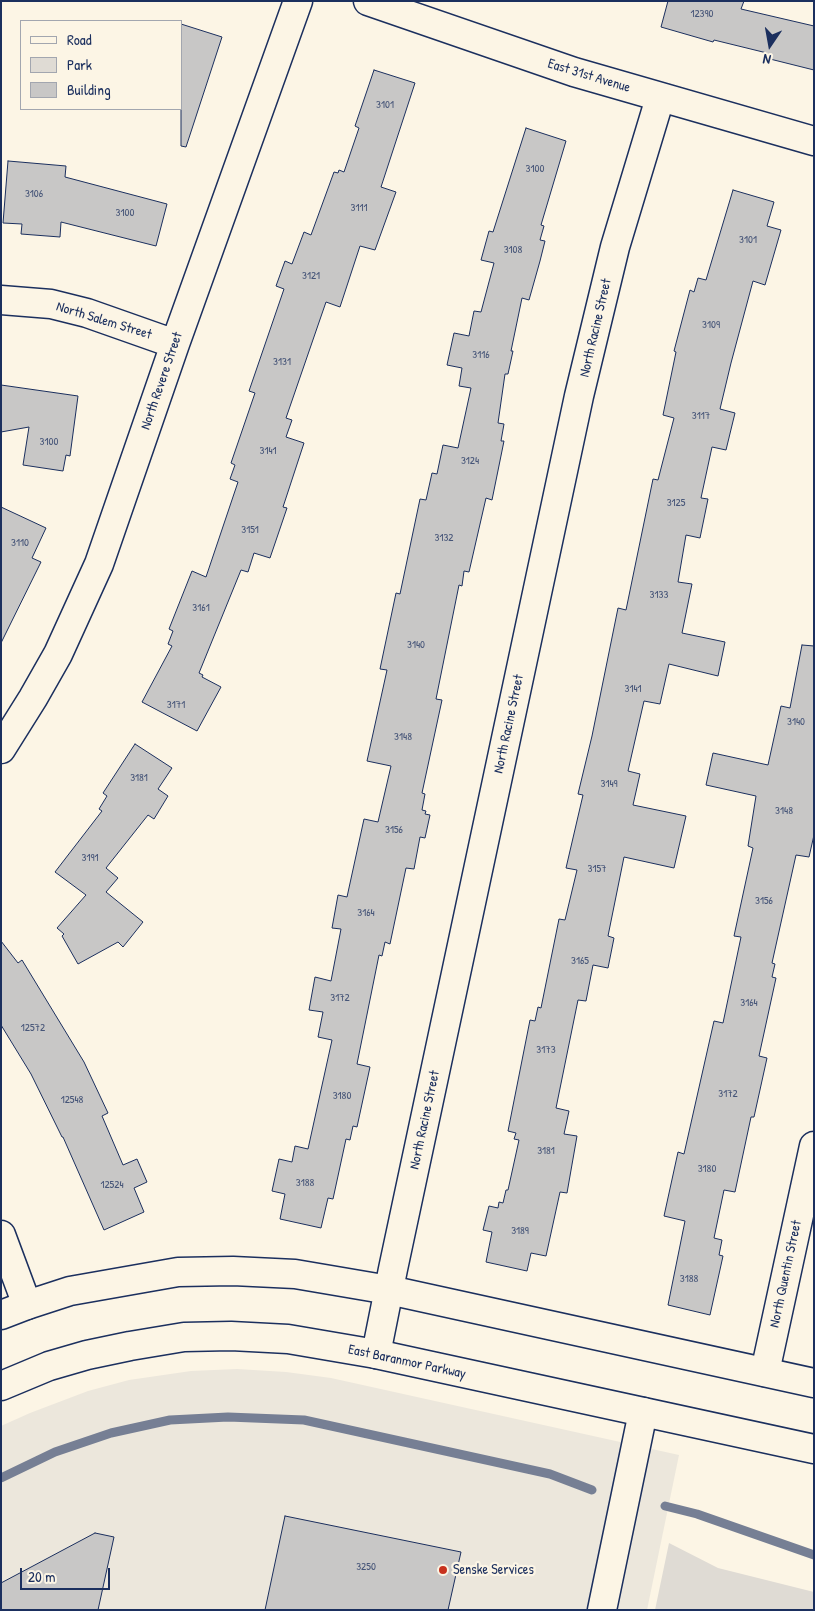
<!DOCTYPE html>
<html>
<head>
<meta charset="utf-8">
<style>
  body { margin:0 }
  #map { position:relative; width:815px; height:1611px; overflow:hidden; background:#fcf5e5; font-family:"Patrick Hand",sans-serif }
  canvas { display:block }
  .frame { position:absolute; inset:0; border:2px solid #1b2f5e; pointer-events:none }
  .legend { position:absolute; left:20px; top:20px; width:162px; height:90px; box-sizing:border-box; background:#fcf5e5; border:1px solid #a2a6af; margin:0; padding:6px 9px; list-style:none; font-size:15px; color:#1b2f5e }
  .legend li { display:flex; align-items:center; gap:10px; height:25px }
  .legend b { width:25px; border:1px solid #a2a6af }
  .north { position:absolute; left:745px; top:20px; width:50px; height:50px; -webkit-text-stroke:4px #fcf5e5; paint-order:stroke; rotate:192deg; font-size:14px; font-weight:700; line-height:20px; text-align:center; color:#1b2f5e }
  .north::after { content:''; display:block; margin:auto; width:18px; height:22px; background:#1b2f5e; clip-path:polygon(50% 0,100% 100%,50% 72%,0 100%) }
  .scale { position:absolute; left:20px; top:1568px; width:90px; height:22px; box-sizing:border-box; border:2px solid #1b2f5e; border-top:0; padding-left:6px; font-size:15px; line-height:18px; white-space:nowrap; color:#1b2f5e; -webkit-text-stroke:4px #fcf5e5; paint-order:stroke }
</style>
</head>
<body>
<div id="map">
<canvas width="815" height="1611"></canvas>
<div class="frame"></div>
<ul class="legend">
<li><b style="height:6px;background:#fcf5e5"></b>Road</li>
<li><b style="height:14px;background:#dfdbd4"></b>Park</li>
<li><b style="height:14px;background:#c8c7c6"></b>Building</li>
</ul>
<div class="north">N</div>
<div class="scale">20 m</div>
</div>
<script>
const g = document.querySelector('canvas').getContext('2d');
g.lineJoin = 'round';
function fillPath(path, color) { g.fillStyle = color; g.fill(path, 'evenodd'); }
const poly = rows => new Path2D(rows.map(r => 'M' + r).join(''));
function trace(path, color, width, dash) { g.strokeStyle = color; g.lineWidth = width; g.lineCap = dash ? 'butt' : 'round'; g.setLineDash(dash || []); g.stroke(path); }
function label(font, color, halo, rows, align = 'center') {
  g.font = font + ' "Patrick Hand",sans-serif'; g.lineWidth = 4.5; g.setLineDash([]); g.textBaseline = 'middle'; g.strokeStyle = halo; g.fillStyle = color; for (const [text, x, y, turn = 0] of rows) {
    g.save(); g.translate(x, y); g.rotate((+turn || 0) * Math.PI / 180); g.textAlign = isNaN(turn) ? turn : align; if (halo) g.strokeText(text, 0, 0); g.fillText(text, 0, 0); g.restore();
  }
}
const built = poly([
  [237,1369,286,1372,331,1378,679,1455,647,1610,1,1610,1,1426,30,1413,88,1391,129,1380,191,1371]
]);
const green = poly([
  [669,1543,718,1568,814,1592,814,1610,655,1610]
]);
const stream = poly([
  [1,1478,55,1452,111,1433,170,1420,228,1417,304,1420,550,1474,592,1490],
  [665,1506,697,1514,814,1555]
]);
const building = poly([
  [668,1,744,1,741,9,814,26,814,70,766,58,767,53,714,40,713,42,661,27,668,1],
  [181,24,222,37,186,147,181,146,181,24],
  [374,70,415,83,381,187,396,192,375,250,360,246,340,307,326,302,286,418,292,420,286,437,304,443,283,507,287,508,270,558,254,553,248,572,241,570,199,673,203,675,202,677,221,687,197,731,142,702,172,646,168,644,173,631,169,629,192,571,206,577,238,482,230,479,235,465,231,463,255,393,249,391,284,289,276,286,285,261,292,264,304,232,311,235,334,172,338,173,339,170,344,172,359,128,355,126,374,70],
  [526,128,566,141,541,225,544,226,540,240,545,241,540,261,529,300,522,298,511,351,513,351,508,374,505,374,498,423,504,424,501,441,504,441,492,500,486,498,469,572,464,571,462,586,459,585,436,699,442,700,422,793,425,794,422,810,426,811,425,814,430,815,425,838,420,837,414,869,406,868,390,944,385,942,382,956,379,955,357,1064,370,1067,357,1127,353,1126,350,1140,346,1139,333,1199,328,1198,321,1228,280,1219,285,1194,272,1191,279,1159,292,1162,295,1146,308,1149,332,1040,318,1037,323,1012,309,1010,315,977,331,981,341,929,332,928,338,895,347,897,364,819,378,822,391,766,367,761,387,670,380,669,396,593,400,594,420,499,426,500,432,473,437,474,443,445,458,448,471,388,459,386,462,368,447,365,454,333,469,336,474,311,481,312,494,263,481,260,489,231,493,232,526,128],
  [8,161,66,166,65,177,167,204,156,246,61,222,60,237,21,234,22,224,3,223,8,161],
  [733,190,774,202,767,226,781,230,765,285,753,281,731,363,720,409,735,413,726,450,712,447,701,498,708,499,700,538,686,535,678,582,692,584,682,633,725,642,718,676,669,664,660,704,644,701,628,771,640,774,633,805,686,816,674,868,624,857,608,936,614,938,608,968,593,965,586,1001,578,1000,556,1108,569,1111,564,1134,577,1136,567,1193,560,1192,546,1256,531,1253,527,1271,486,1262,492,1232,483,1230,489,1206,498,1208,499,1202,503,1203,506,1190,508,1190,519,1140,514,1139,516,1133,508,1131,530,1020,535,1021,538,1007,541,1008,559,919,565,920,577,870,566,868,583,795,578,794,592,736,618,608,626,610,653,479,658,480,674,418,663,415,676,352,674,351,690,290,694,292,698,278,706,280,733,190],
  [1,385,78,396,70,456,66,455,63,471,23,465,29,427,1,432,1,385],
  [1,507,46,528,32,558,41,562,1,643,1,507],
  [802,645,814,646,814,835,809,857,796,855,772,963,775,964,772,977,776,978,759,1056,767,1058,754,1117,751,1117,735,1192,724,1190,714,1238,722,1240,719,1255,723,1256,710,1315,668,1305,685,1221,664,1216,678,1152,684,1154,714,1021,723,1023,741,937,734,936,753,848,748,846,756,796,706,785,713,753,768,765,781,706,790,708,802,645],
  [135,744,172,768,158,789,168,796,154,819,148,815,106,868,118,878,106,892,143,922,123,947,118,942,78,964,62,936,64,934,57,928,86,895,55,872,102,811,99,809,107,796,103,793,135,744],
  [1,941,18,963,22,960,84,1062,108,1113,102,1116,123,1165,137,1159,147,1182,134,1188,144,1212,104,1230,63,1137,62,1137,31,1074,1,1025,1,941],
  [285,1516,461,1552,448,1610,265,1610,285,1516],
  [95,1533,114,1537,98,1610,1,1610,1,1583,95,1533]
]);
const street = poly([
  [368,1,574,72,814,141],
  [1,300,51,304,87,313,175,344],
  [1,749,33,698,58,654,99,564,175,344,298,1],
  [1,1235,27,1305],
  [376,1354,393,1269,579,396,615,247,660,98],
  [765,1372,814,1146],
  [602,1610,643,1412]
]);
const secondary = poly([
  [1,1315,27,1305,70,1291,178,1272,233,1271,295,1274,389,1290,814,1383],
  [1,1386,49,1366,87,1355,130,1346,184,1337,231,1336,288,1339,376,1354,814,1449]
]);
const markers = [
  [443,1570,5,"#c8321e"]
];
const numberNames = [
  ["12390",702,14],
  ["3101",385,105],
  ["3100",535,169],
  ["3106",34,194],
  ["3111",359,208],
  ["3100",125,213],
  ["3101",748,240],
  ["3108",513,250],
  ["3121",311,276],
  ["3109",711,325],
  ["3116",481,355],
  ["3131",282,362],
  ["3117",701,416],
  ["3100",49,442],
  ["3141",268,451],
  ["3124",470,461],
  ["3125",676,503],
  ["3151",250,530],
  ["3132",444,538],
  ["3110",20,543],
  ["3133",659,595],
  ["3161",201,608],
  ["3140",416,645],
  ["3141",633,689],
  ["3171",176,705],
  ["3140",796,722],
  ["3148",403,737],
  ["3181",139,778],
  ["3149",609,784],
  ["3148",784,811],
  ["3156",394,830],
  ["3191",90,858],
  ["3157",597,869],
  ["3156",764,901],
  ["3164",366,913],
  ["3165",580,961],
  ["3172",340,998],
  ["3164",749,1003],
  ["12572",33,1028],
  ["3173",546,1050],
  ["3172",728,1094],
  ["3180",342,1096],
  ["12548",72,1100],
  ["3181",546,1151],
  ["3180",707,1169],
  ["3188",305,1183],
  ["12524",112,1185],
  ["3189",520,1231],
  ["3188",689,1279],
  ["3250",366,1567]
];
const streetNames = [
  ["East 31st Avenue",589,76,17],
  ["North Salem Street",104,321,17],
  ["North Racine Street",596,328,-77],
  ["North Revere Street",162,381,-71],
  ["North Racine Street",509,724,-78],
  ["North Racine Street",425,1120,-78],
  ["North Quentin Street",786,1274,-78],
  ["East Baranmor Parkway",407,1362,12]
];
const poiNames = [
  ["Senske Services",453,1570]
];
fillPath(built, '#ece7dc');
fillPath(green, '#dfdbd4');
trace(stream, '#767f94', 9);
fillPath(building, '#c8c7c6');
trace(building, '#1b2f5e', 1);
trace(street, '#1b2f5e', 31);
trace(secondary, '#1b2f5e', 31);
trace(street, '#fcf5e5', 28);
trace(secondary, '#fcf5e5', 28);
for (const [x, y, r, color] of markers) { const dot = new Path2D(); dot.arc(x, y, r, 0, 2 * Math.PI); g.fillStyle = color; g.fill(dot); trace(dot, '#fcf5e5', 2); }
label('11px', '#465578', null, numberNames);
label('14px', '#1b2f5e', '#fcf5e5', streetNames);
label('14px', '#1b2f5e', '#fcf5e5', poiNames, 'left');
</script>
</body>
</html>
